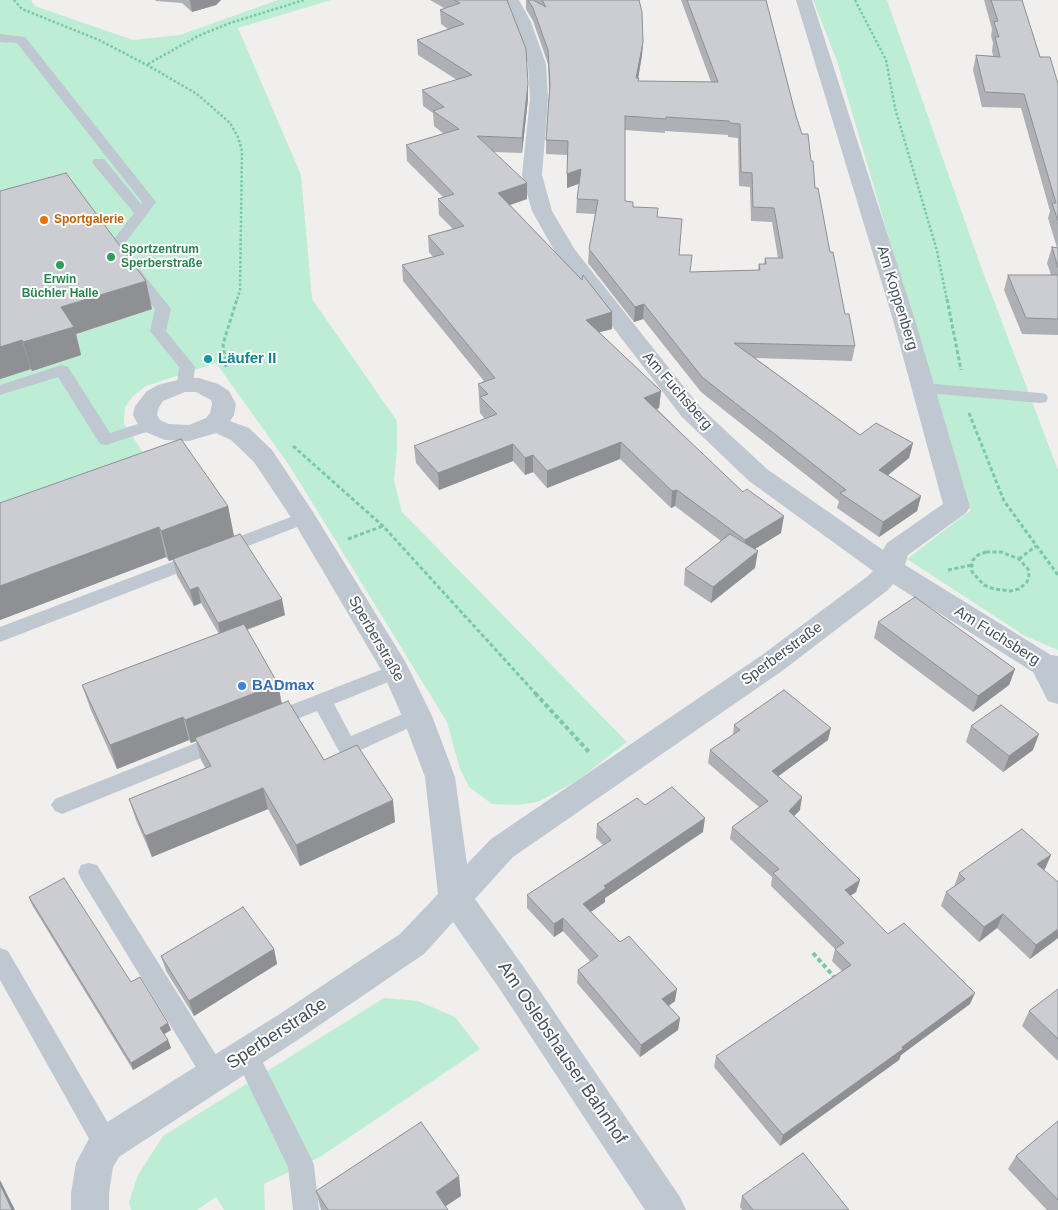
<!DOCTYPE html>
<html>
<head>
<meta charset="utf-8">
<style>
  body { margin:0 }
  canvas { display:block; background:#f1eeee }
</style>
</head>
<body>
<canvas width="1058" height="1210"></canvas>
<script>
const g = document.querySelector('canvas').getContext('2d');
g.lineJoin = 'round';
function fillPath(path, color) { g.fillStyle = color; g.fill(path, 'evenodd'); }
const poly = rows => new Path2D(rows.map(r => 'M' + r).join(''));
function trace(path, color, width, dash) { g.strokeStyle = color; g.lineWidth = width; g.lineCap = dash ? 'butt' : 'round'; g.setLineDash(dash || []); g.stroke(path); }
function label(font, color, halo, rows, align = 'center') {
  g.font = font + ' Helvetica,sans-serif'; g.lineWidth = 4; g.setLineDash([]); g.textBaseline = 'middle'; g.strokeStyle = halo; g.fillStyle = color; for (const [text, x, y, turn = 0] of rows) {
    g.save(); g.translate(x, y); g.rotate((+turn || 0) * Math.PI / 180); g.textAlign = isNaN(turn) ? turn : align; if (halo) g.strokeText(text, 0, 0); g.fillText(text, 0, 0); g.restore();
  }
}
const green = poly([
  [0,0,31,0,35,6,133,40,180,35,278,0,331,0,238,28,301,175,312,299,397,421,397,449,394,481,402,512,627,742,578,780,538,802,516,805,492,804,469,787,460,769,447,722,289,465,216,363,146,386,133,396,125,407,124,424,151,464,0,530],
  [813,0,887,0,980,264,1058,470,1058,650,1025,636,907,559,971,510,963,492,837,61],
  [384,998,418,1001,455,1017,480,1049,320,1157,264,1184,265,1210,224,1210,216,1197,197,1210,131,1210,129,1202,138,1175,163,1136]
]);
const pathFar2 = poly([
  [14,0,22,9,99,40,147,65,197,94,230,123,238,137,242,151,240,290,237,300],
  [855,0,886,60,895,108,937,251,947,300],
  [148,64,198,36,230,23,304,0]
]);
const pathFar1 = poly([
  [947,299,961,370],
  [226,367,223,344,237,299],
  [969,413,1004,501,1058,575],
  [293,446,383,526,536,694],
  [348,539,383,526],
  [986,552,1001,552,1019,559,1028,569,1029,576,1027,582,1019,589,1010,591,994,589,984,585,972,572,972,565,973,560,978,555,986,552],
  [1019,559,1036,546],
  [948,570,972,565]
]);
const path = poly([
  [535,693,589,752],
  [813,953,836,979]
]);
const service = poly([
  [0,34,25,37,156,202,122,247,171,309,166,331,195,367,193,385,191,389,185,390,179,389,177,385,179,367,150,331,155,309,108,247,134,213,94,165,92,162,94,159,104,159,141,204,142,202,17,43,0,42,0,34],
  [62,365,68,367,110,433,150,420,156,421,158,425,156,429,106,445,100,444,58,377,0,395,0,385,62,365],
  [923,383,1040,393,1046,394,1048,398,1046,402,1040,403,917,392,915,388,917,384,923,383],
  [304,512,310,514,313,518,310,522,0,642,0,627,304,512],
  [396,664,403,666,406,671,403,676,334,704,351,736,417,708,424,711,427,716,424,721,354,753,347,755,340,753,317,711,272,729,265,727,262,721,265,715,396,664],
  [221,733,228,735,231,741,228,747,62,814,55,811,51,805,55,799,221,733],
  [89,863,97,865,223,1066,226,1074,223,1082,214,1085,205,1082,81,879,78,872,81,865,89,863],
  [0,948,8,951,115,1135,119,1144,115,1153,106,1156,97,1153,0,980,0,948],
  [246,1044,255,1047,310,1156,314,1165,319,1210,293,1210,288,1167,234,1055,237,1047,246,1044]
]);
const minor = poly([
  [503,0,519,0,531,22,546,64,548,99,542,175,552,211,575,250,700,407,767,469,883,550,887,543,943,504,893,320,796,0,812,0,915,320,970,507,966,513,908,555,905,565,1051,655,1058,656,1058,704,1048,701,1033,672,893,584,888,590,782,671,513,857,475,899,523,966,680,1197,686,1210,645,1210,499,988,453,922,424,954,302,1037,119,1157,113,1167,109,1193,109,1210,71,1210,71,1193,76,1163,93,1131,278,1015,400,934,438,894,425,777,402,716,383,673,294,522,254,462,231,440,216,433,189,441,165,440,141,430,133,415,135,406,147,391,158,385,185,378,199,378,218,384,229,391,236,404,234,415,230,421,249,428,272,450,313,512,406,663,432,716,455,777,467,864,491,839,762,655,868,576,873,571,749,481,682,417,555,252,532,211,522,175,530,99,528,64,513,22,503,0],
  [185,392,196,392,211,400,212,404,210,413,206,418,189,425,169,424,160,420,157,415,159,407,163,401,185,392]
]);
const wall = poly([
  [155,0,221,0,216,5,192,12,182,3,156,1],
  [430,0,507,0,528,84,528,99,522,153,494,152,527,199,510,205,612,312,612,329,599,332,661,391,659,408,657,409,781,533,754,549,755,568,711,603,684,585,685,569,721,541,675,506,671,508,620,459,547,488,533,472,525,475,513,461,439,490,416,463,414,446,485,419,480,413,478,384,484,381,403,281,402,265,433,257,429,252,428,236,453,229,439,215,438,199,443,197,407,161,406,145,444,134,434,126,433,113,423,106,422,90,457,80,418,55,417,40,448,29,441,24,440,10,444,8],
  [526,0,533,0,535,1,534,0,639,0,643,42,642,55,638,78,639,81,711,82,681,0,766,0,815,188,845,314,855,346,852,361,755,358,860,435,913,443,909,458,888,475,921,496,917,511,879,537,837,508,839,501,701,392,643,319,634,322,588,263,589,249,595,214,576,213,577,199,579,184,567,188,568,155,546,154,546,140,549,92,548,64,533,21,526,9],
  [625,130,665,133,665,131,728,135,728,137,738,138,739,186,750,187,751,221,772,222,778,258,765,258,764,264,759,264,758,270,690,272,657,217,633,207,625,201],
  [984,0,1022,0,1040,57,1058,84,1058,335,1022,334,1004,290,1008,275,1051,275,1047,263,1052,247,1057,248,1048,218,1050,211,1021,108,982,107,973,70,976,55,993,56,992,51,993,43,991,36,992,29],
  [0,191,152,309,76,334,81,355,32,371,31,369,0,379],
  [0,503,228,506,234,536,285,615,247,630,278,684,282,704,324,760,395,822,300,866,268,809,152,857,136,820,129,799,206,769,201,760,196,741,191,743,189,740,117,769,90,708,82,685,219,634,201,603,194,606,177,576,173,560,169,561,166,557,0,620],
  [878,622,1015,669,1009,685,973,712,874,638],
  [734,725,828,740,778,776,800,810,794,816,860,880,856,892,850,896,888,934,970,1004,901,1055,899,1060,780,1146,714,1067,716,1056,842,971,832,961,835,949,771,886,772,877,730,839,732,827,759,807,708,763,710,750,733,735],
  [971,726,1033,750,1003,772,966,742],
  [645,805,703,832,605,898,605,902,591,912,675,1001,669,1006,680,1018,678,1030,640,1057,577,983,578,970,591,962,563,931,554,937,527,908,527,895,603,845,596,838,597,824],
  [1051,855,1044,870,1058,938,1030,959,997,928,979,942,941,906,946,892,954,887,959,873],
  [29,897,131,982,168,1023,171,1030,164,1034,168,1040,171,1048,133,1070,32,905],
  [274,949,277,964,194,1016,166,971,161,956],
  [1058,989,1058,1061,1022,1026,1029,1011],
  [1058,1121,1058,1210,1047,1210,1008,1169,1016,1156],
  [316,1191,461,1196,445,1206,448,1210,321,1210],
  [742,1196,849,1210,742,1210,740,1207]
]);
const shadedWall = poly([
  [190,0,221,0,216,5,192,12],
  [643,42,642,55,636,92,636,78],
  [528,84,528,99,522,153,522,138],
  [581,169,580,183,567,188,567,174],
  [527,183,527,199,498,209,498,193],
  [146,281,152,309,76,334,81,355,32,371,23,342,61,307],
  [644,304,643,319,634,322,635,307],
  [612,312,612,329,585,336,586,320],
  [22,340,31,369,0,379,0,347],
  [661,391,659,408,643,414,644,398],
  [621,442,620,459,547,488,547,471],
  [913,443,909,458,876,485,879,470],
  [513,444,513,461,439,490,438,473],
  [533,455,533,472,525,475,525,458],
  [677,490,675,506,671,508,672,491],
  [921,496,917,511,879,537,883,522],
  [228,506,234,537,169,561,161,531],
  [784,516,781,533,742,557,745,540],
  [159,527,166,557,0,620,0,586],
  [758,551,755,568,711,603,713,587],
  [198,587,201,603,194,606,190,590],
  [282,599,285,615,221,639,218,623],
  [1015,669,1009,685,973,712,978,696],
  [278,684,282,707,195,738,196,741,191,743,185,720],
  [183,717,189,740,117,769,110,745],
  [831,728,828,740,769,783,772,771],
  [1039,734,1033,750,1003,772,1009,756],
  [263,788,268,809,152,857,145,836],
  [802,797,800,810,787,823,789,811],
  [393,800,395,822,300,866,296,845],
  [705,818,703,832,605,898,605,902,583,917,583,904,604,886],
  [1051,855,1045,869,1031,878,1037,864],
  [860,880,856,892,841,902,845,890],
  [1003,914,997,928,979,942,984,927],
  [563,918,563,931,554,937,554,924],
  [1058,929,1058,938,1030,959,1036,945],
  [274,949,277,964,194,1016,189,1001],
  [677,989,675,1001,661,1011,662,999],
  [975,993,970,1004,901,1055,899,1060,780,1146,783,1135],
  [680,1018,678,1030,640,1057,641,1045],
  [168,1023,171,1030,163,1035,160,1028],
  [168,1040,171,1048,133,1070,131,1063],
  [459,1176,461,1196,440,1210,436,1192],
  [0,1180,15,1210,12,1210,0,1184]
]);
const building = poly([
  [454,0,507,0,526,49,528,84,522,138,477,136,527,183,498,193,582,280,583,275,612,312,586,320,661,391,644,398,743,492,747,489,784,516,745,540,677,490,672,491,621,442,547,471,533,455,525,458,513,444,438,473,414,446,497,414,480,397,488,394,478,384,495,378,402,265,444,254,428,236,464,226,438,199,454,194,406,145,459,129,433,111,444,107,422,90,472,75,417,40,464,24,440,10,460,3,454,0],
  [528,0,533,0,546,7,542,0,639,0,642,12,643,42,636,78,639,78,638,81,718,82,687,0,766,0,796,116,802,134,808,134,811,161,813,161,815,188,818,188,830,252,833,252,845,314,849,314,855,346,734,343,860,435,876,423,913,443,879,470,921,496,883,522,840,493,846,490,702,377,644,304,635,307,589,249,598,200,577,199,581,169,567,174,568,141,546,140,550,85,548,50,533,8,528,0],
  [625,116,666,119,666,117,729,121,730,123,740,124,741,172,752,173,753,207,774,208,783,258,765,258,766,264,759,264,760,270,690,272,692,255,679,255,682,219,657,217,658,208,633,207,633,202,625,201,625,116],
  [991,0,1022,0,1040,57,1050,57,1058,84,1058,221,1052,203,1056,203,1024,94,985,92,976,55,1000,57,995,37,999,37,994,22,998,21,991,0],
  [66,173,146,281,61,307,74,327,23,342,22,340,0,347,0,191,66,173],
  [1052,247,1058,248,1058,268,1052,247],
  [1008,275,1058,275,1058,319,1026,318,1008,275],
  [181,439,228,506,161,531,159,527,0,586,0,503,181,439],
  [240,534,282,599,218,623,198,587,190,590,173,559,240,534],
  [730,534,758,551,713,587,685,569,730,534],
  [915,597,1015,669,978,696,878,622,915,597],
  [244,624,278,684,185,720,183,717,110,745,82,685,244,624],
  [784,690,831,728,772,771,802,797,789,811,860,880,845,890,888,934,904,923,975,993,902,1047,903,1049,783,1135,716,1056,851,965,835,949,844,943,773,873,779,869,732,827,768,801,710,750,740,730,734,725,784,690],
  [288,701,324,760,357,745,393,800,296,845,263,788,145,836,129,799,211,766,195,738,288,701],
  [1001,705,1039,734,1009,756,971,726,1001,705],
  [672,787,705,818,604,886,606,888,583,904,620,942,629,936,677,989,662,999,680,1018,641,1045,578,970,598,956,563,918,554,924,527,895,611,840,597,824,637,798,645,805,672,787],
  [1022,829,1051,855,1037,864,1058,882,1058,929,1036,945,1003,914,984,927,946,892,965,879,959,873,1022,829],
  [64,878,131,982,140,977,168,1023,160,1028,168,1040,131,1063,29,897,64,878],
  [243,907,274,949,189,1001,161,956,243,907],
  [1058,989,1058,1039,1029,1011,1058,989],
  [1058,1121,1058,1200,1016,1156,1058,1121],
  [421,1122,459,1176,436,1192,448,1210,328,1210,316,1191,421,1122],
  [803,1153,849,1210,753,1210,742,1196,803,1153],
  [0,1184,12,1210,0,1210,0,1184]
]);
const markers = [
  [44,220,5,"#e8710a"],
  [111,257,5,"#2e9e5b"],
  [60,265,5,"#2e9e5b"],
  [208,359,5,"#0f9aa8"],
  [242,686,5,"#3f7fe0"]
];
const farFoodnames = [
  ["Sportgalerie",54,220]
];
const farLeisurenames = [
  ["Sportzentrum",121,250],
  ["Sperberstraße",121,264],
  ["Erwin",60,280,"center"],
  ["Büchler Halle",60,294,"center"]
];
const streetNames = [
  ["Am Koppenberg",897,298,73],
  ["Am Fuchsberg",677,391,49],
  ["Am Fuchsberg",997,636,32],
  ["Sperberstraße",376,639,60],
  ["Sperberstraße",782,654,-36]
];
const cultureNames = [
  ["Läufer II",218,359]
];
const shopNames = [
  ["BADmax",252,686]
];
const nearStreetnames = [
  ["Sperberstraße",277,1034,-33],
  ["Am Oslebshauser Bahnhof",562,1053,56]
];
fillPath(green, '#beedd5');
trace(pathFar2, '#78c9aa', 2.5, [2.5, 2]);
trace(pathFar1, '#78c9aa', 3, [4, 2.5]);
trace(path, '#78c9aa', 4, [4.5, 3]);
fillPath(service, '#bfc7d0');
fillPath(minor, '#bfc7d0');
fillPath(wall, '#afb0b5');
fillPath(shadedWall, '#8e9094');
fillPath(building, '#cbcdd3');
trace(building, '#8e9094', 1);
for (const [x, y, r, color] of markers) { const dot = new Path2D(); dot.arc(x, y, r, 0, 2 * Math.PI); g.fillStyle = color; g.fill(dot); trace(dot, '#fff', 2); }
label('bold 12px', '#c56008', '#fff', farFoodnames, 'left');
label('bold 12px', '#27864d', '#fff', farLeisurenames, 'left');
label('15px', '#474f5b', '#fff', streetNames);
label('bold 15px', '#0d838f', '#fff', cultureNames, 'left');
label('bold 15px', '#366cbe', '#fff', shopNames, 'left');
label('18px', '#474f5b', '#fff', nearStreetnames);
</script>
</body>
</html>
